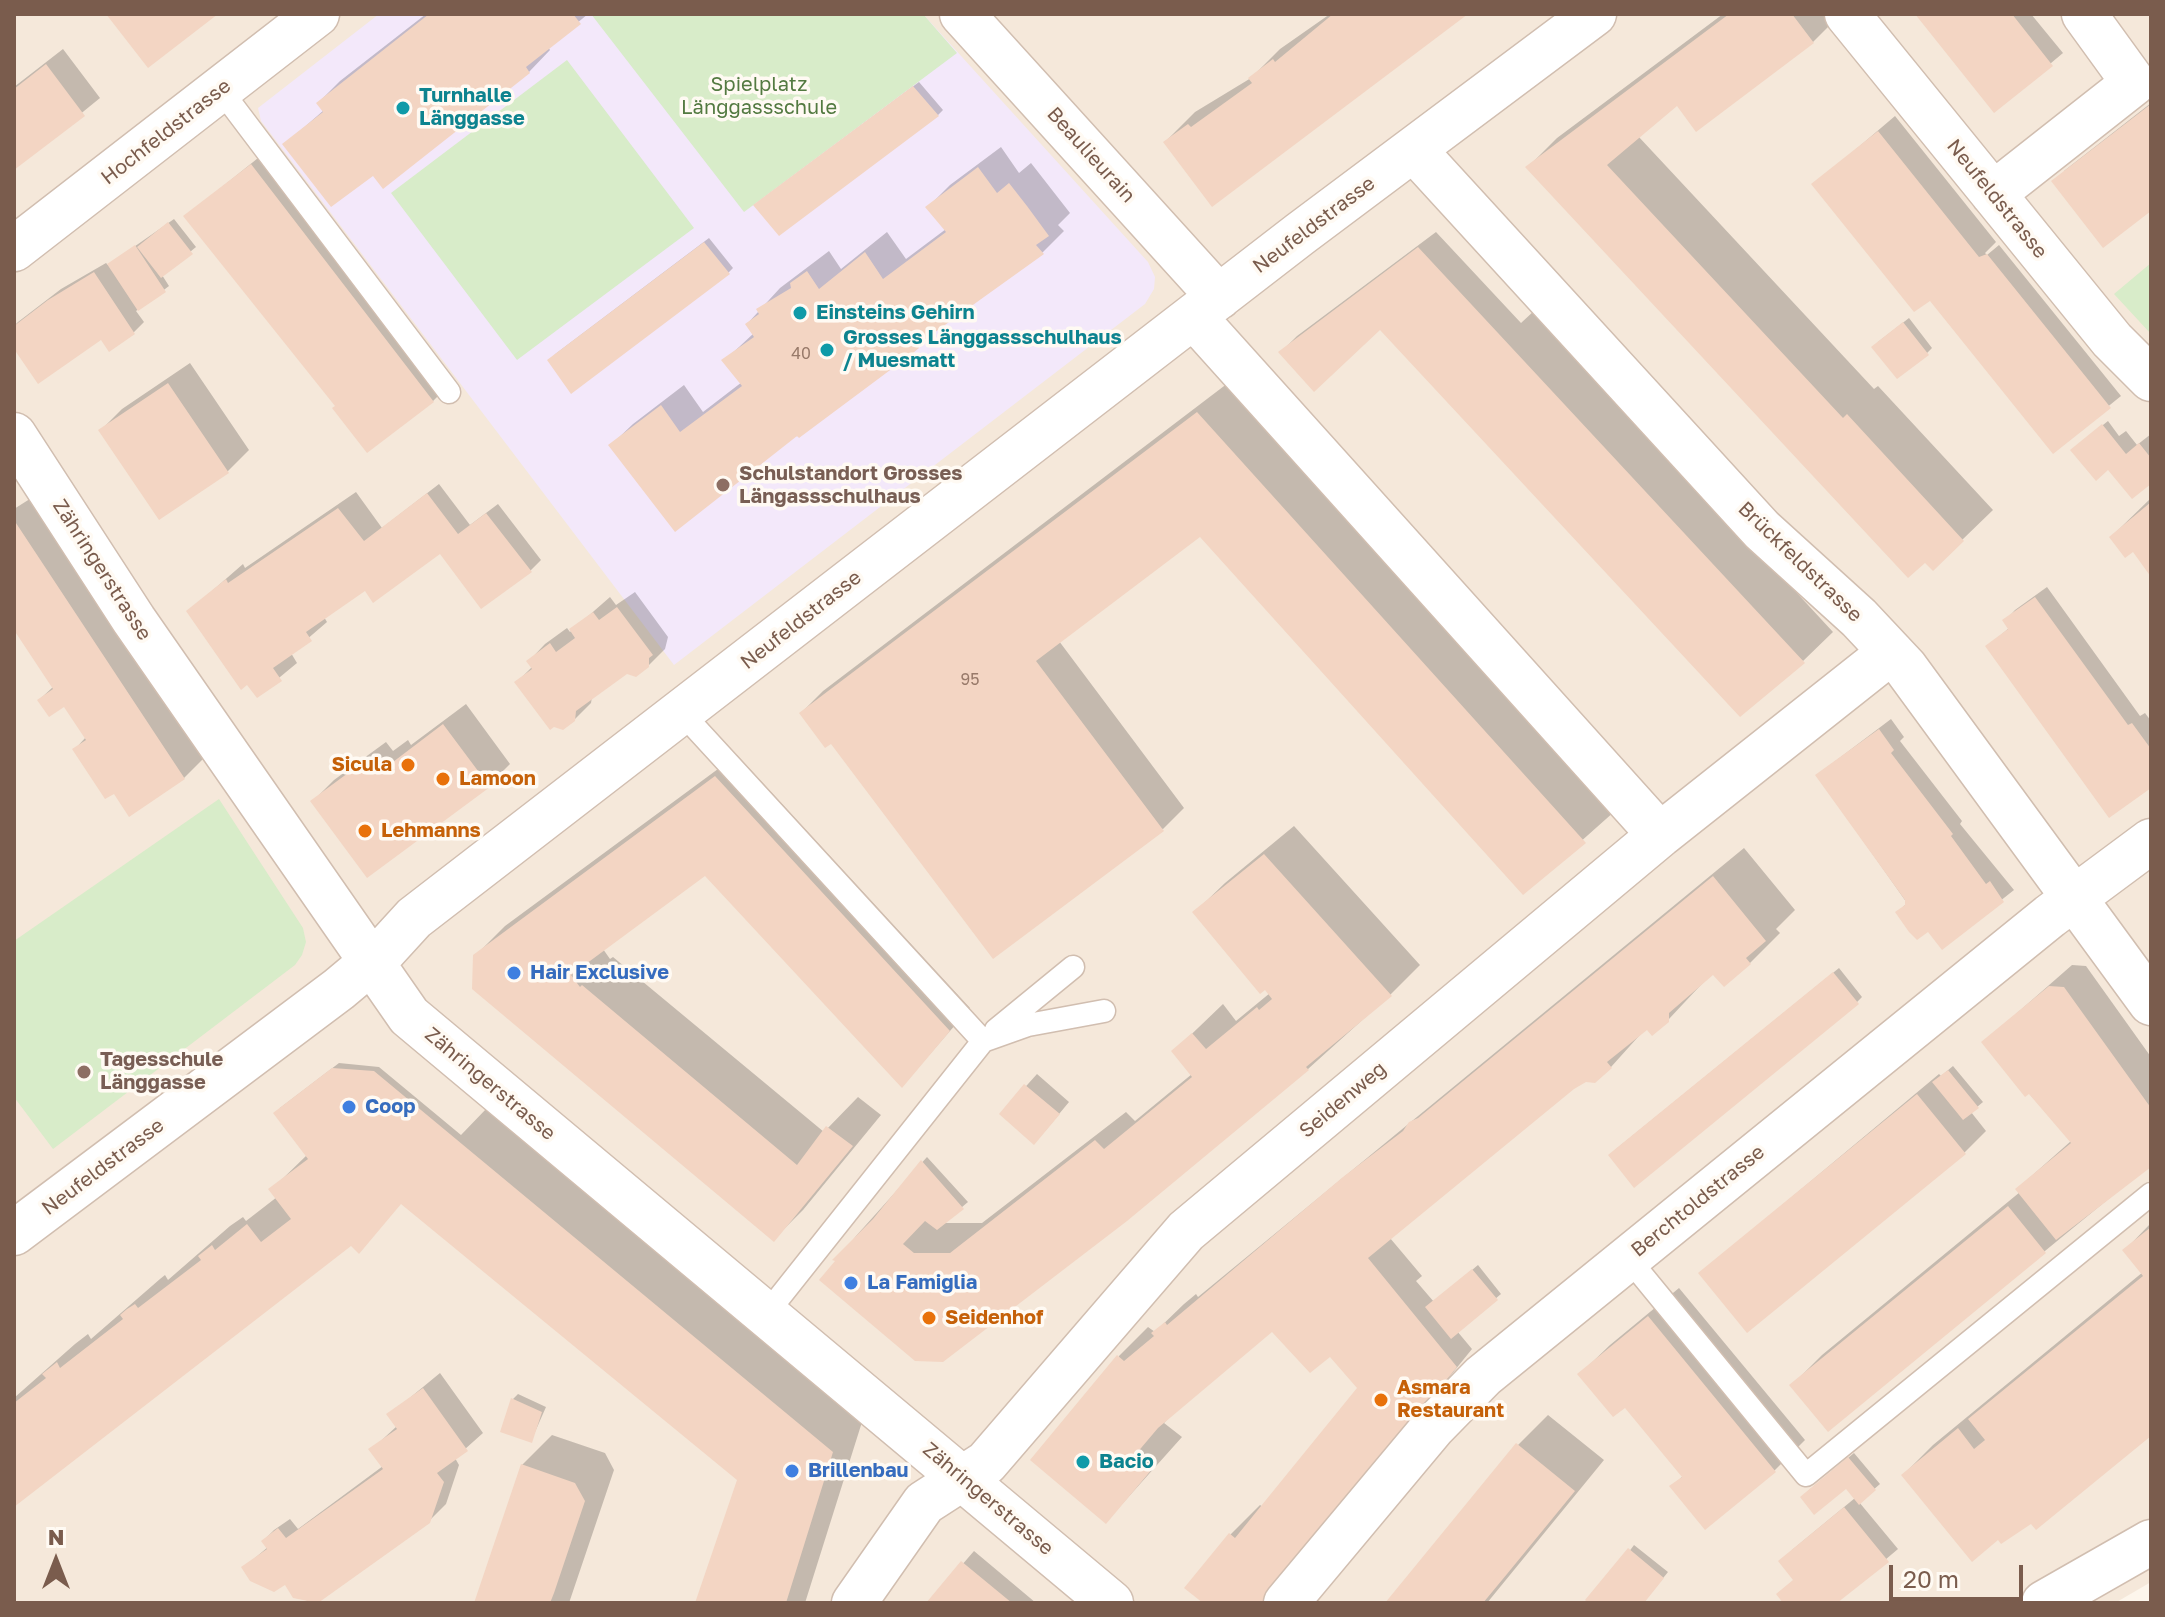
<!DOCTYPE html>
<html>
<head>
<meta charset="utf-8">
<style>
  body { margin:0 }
  #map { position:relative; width:2165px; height:1617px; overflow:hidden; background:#fdf6ec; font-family:"Golos Text",sans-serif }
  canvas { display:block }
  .frame { position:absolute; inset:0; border:16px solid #7a5c4d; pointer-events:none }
  .north { position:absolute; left:16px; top:1521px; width:80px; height:80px; -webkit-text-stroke:6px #fffaf3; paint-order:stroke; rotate:0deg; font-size:22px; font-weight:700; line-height:32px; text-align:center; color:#7a5c4d }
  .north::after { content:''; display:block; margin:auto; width:28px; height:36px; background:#7a5c4d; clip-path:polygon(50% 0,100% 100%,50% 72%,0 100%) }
  .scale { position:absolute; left:1889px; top:1565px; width:134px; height:36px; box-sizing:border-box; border:4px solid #7a5c4d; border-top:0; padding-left:10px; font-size:24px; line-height:28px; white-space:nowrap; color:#7a5c4d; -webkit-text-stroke:6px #fffaf3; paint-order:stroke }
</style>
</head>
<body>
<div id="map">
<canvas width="2165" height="1617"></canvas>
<div class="frame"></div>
<div class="north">N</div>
<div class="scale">20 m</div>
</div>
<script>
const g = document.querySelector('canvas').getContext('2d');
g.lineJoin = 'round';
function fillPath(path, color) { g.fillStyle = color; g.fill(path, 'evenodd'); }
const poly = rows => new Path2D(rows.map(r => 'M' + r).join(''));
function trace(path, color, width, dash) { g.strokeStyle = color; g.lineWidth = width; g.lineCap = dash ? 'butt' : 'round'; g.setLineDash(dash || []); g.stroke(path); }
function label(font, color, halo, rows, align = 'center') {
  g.font = font + ' "Golos Text",sans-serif'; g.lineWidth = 7; g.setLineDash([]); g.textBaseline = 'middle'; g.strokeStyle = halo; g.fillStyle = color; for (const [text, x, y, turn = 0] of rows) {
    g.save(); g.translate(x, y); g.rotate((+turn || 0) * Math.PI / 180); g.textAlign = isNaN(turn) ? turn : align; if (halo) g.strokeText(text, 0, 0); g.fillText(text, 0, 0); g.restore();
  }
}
const residential = poly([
  [14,14,2151,14,2151,1582,2115,1603,14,1603]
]);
const education = poly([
  [379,14,923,14,1148,262,1155,277,1154,289,1145,304,674,665,261,121,258,108]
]);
const green = poly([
  [591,14,923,14,957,53,744,212],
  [567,60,694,228,517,360,391,193],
  [2151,263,2151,334,2114,294],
  [219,799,303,928,306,942,302,955,295,965,53,1149,14,1097,14,941]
]);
const shadow = poly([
  [426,14,588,14,548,47,550,50,529,72,373,173,285,144,324,110,318,103,340,81],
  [1330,14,1465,14,1165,142,1195,112,1251,78,1280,49],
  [1723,14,1841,14,1813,42,1677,103,1638,136,1874,389,1878,386,1993,510,1933,568,1528,167,1557,138],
  [1918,14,2031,14,2063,53,1995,110],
  [63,49,100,98,14,168,14,87],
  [919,82,943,110,938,115,761,200],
  [2151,103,2151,208,2064,171],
  [1895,116,1996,242,1985,253,1987,255,1999,245,2121,396,2053,451,1932,301,1814,185],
  [1001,147,1019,173,1031,163,1070,213,1058,225,1064,231,1043,252,934,330,800,436,611,445,633,424,684,385,703,412,742,382,724,361,754,333,747,324,780,288,829,251,841,269,887,232,906,259,946,229,928,207,950,185],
  [263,154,444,390,433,401,337,406,186,216],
  [174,219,196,247,162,275,169,286,136,311,144,322,133,333,14,344,14,326,18,322,61,289,106,263,108,265],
  [1436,232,1521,323,1535,310,1833,632,1803,661,1381,327,1281,352,1297,336],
  [709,238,733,268,728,273,554,355],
  [1909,318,1932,348,1927,353,1878,342],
  [190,363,249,450,228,471,160,517,100,431,122,409],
  [1228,383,1615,811,1524,892,1200,534,1059,641,1184,808,1163,829,832,741,801,713,823,691],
  [2108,421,2119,436,2126,431,2137,445,2151,434,2151,481,2108,467,2078,445],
  [439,484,470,525,498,504,541,560,530,571,440,551,365,589,324,617,327,622,291,653,297,663,257,696,189,611,243,564,245,568,356,492,382,528],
  [44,490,214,748,184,778,114,791,75,749,86,737,64,704,39,700,54,686,14,626,14,509],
  [2151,498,2151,573,2134,549,2111,537],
  [2047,587,2140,716,2145,713,2151,721,2151,785,1987,647,2009,628,2005,621,2015,610],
  [635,592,668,637,665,649,648,666,626,672,592,697,591,703,574,720,517,682,533,666,529,661,545,644,567,628,570,632,610,597,616,605],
  [466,704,510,764,489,785,313,801,334,780,386,742,393,751,408,740,411,745],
  [1891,719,1904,737,1900,741,1962,821,1960,824,2014,890,1942,947,1929,929,1897,913,1907,903,1817,775],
  [737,755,970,1008,902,1086,705,873,603,949,610,959,613,957,824,1132,858,1097,881,1115,803,1210,774,1239,475,956,505,926],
  [1294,826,1420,965,1390,995,1308,1069,1125,1219,822,1280,856,1236,927,1157,968,1202,943,1223,982,1223,1126,1112,1135,1121,1192,1074,1174,1051,1223,1004,1236,1021,1270,993,1195,912,1225,883],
  [1744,848,1795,910,1776,929,1780,933,1750,963,1713,972,1668,1020,1647,1027,1611,1067,1573,1087,1390,1238,1422,1276,1416,1281,1434,1302,1478,1265,1501,1294,1457,1331,1472,1349,1266,1603,1206,1603,1230,1535,1260,1505,1263,1507,1359,1388,1332,1357,1272,1329,1173,1413,1164,1423,1182,1437,1106,1522,1119,1356,1148,1327,1155,1332,1184,1304,1196,1294,1198,1297],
  [2072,965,2086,966,2151,1057,2151,1164,1828,1429,1792,1385,1822,1355,2020,1192,2017,1189,2071,1141,1984,1042],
  [1839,968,1862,997,1857,1002,1615,1150],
  [339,1063,379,1067,461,1135,487,1108,862,1422,805,1603,698,1603,739,1479,400,1202,14,1502,14,1398,75,1344,88,1334,91,1339,160,1279,165,1275,168,1280,230,1226,243,1217,246,1221,277,1197,271,1190,308,1154,280,1108],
  [1953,1066,1983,1102,1971,1112,1986,1131,1964,1153,1701,1273,1939,1074,1941,1076],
  [1037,1074,1069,1102,1045,1131,1001,1114],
  [2151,1223,2151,1433,2031,1521,1903,1475,1933,1445,2143,1272,2125,1250],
  [1679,1288,1805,1440,1775,1470,1706,1527,1672,1486,1683,1476,1626,1405,1580,1374,1610,1345],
  [440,1373,483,1433,455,1458,459,1465,446,1504,429,1521,315,1603,294,1596,285,1583,243,1568,268,1547,263,1541,274,1530,290,1519,298,1529,383,1466,371,1450,397,1426,389,1415],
  [518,1394,546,1407,531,1441,513,1399],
  [1548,1415,1604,1460,1487,1603,1388,1603,1518,1445],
  [552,1435,605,1453,614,1470,569,1603,475,1603,522,1465],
  [1854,1453,1880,1484,1859,1502,1898,1549,1834,1603,1786,1603,1795,1579,1792,1550,1855,1498,1846,1487,1807,1492],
  [1634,1545,1668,1572,1643,1603,1591,1603],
  [974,1551,1036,1603,929,1603]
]);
const building = poly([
  [106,14,218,14,148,68],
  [429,14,573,14,581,24,526,67,530,73,383,189,373,176,331,207,282,144,323,112,316,103],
  [1333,14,1468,14,1212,207,1163,142,1188,124,1191,127,1252,83,1248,78,1273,59,1275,62],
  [1729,14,1792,14,1814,43,1696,132,1677,106,1607,165,1843,418,1847,414,1964,541,1933,571,1925,563,1908,578,1525,167],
  [1915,14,2012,14,2053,66,1994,113],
  [46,64,85,116,14,170,14,89],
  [913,86,939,116,779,236,753,205],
  [2151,104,2151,211,2103,248,2051,181],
  [1878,131,1979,257,1987,254,2111,408,2053,454,1930,301,1914,312,1811,184],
  [251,164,434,402,367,453,332,408,335,406,183,216],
  [978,167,997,193,1009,183,1027,206,1049,236,1036,245,1044,254,917,345,919,348,913,353,799,438,797,436,675,532,608,445,661,405,680,432,742,386,721,360,754,337,745,324,759,314,756,309,791,288,790,283,807,271,819,289,865,252,883,279,946,232,925,207],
  [168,222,193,254,161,278,137,247],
  [704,242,730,274,571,394,547,360],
  [135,245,166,292,138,311,107,264],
  [1418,247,1805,663,1740,717,1380,330,1314,392,1278,352],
  [94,272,135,334,109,352,101,340,38,384,14,349,14,326,48,300],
  [1903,322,1929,355,1897,379,1871,347],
  [168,383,229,473,159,520,98,430],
  [1197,412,1586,843,1523,895,1200,537,1036,661,1164,831,993,959,831,744,825,748,799,713],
  [2102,424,2126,454,2139,443,2151,458,2151,484,2132,499,2108,470,2096,481,2070,450],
  [427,493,458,534,486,513,532,572,481,609,440,554,373,603,365,591,306,632,312,641,273,668,282,681,257,698,247,685,241,690,186,611,226,579,228,583,338,508,364,541],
  [2151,502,2151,577,2133,552,2125,558,2109,537],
  [14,520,185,779,129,817,114,794,105,799,72,749,86,740,64,707,49,717,37,700,53,689,14,630],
  [2035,597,2128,725,2132,723,2151,749,2151,788,2109,818,1985,646,2008,629,2002,620],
  [617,607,653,655,649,658,649,667,636,677,627,674,576,711,575,721,563,730,554,727,550,730,514,682,532,669,526,661,550,643,556,652,575,638,569,629,593,612,599,620],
  [443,724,490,787,367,878,310,801,363,762,370,771,385,760,389,765],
  [1879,729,1894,750,1891,753,1953,834,1951,836,1986,884,1990,881,2004,902,1942,950,1928,932,1917,940,1909,932,1895,912,1905,905,1905,900,1815,775],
  [715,776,950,1031,902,1088,705,876,571,975,580,987,582,985,797,1165,826,1126,853,1146,774,1242,472,989,473,955],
  [1264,854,1392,996,1306,1067,1309,1070,1127,1221,943,1362,915,1361,819,1280,835,1261,832,1260,873,1219,921,1160,964,1209,937,1230,925,1221,903,1244,914,1253,950,1253,1095,1140,1104,1149,1192,1077,1171,1051,1192,1033,1206,1049,1257,1007,1259,1010,1272,999,1265,990,1260,994,1192,912],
  [1713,876,1766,941,1746,958,1751,964,1724,987,1713,975,1669,1013,1669,1022,1652,1036,1647,1030,1607,1062,1612,1068,1595,1083,1586,1082,1574,1089,1368,1258,1457,1367,1263,1603,1203,1603,1184,1588,1229,1533,1235,1538,1357,1388,1330,1357,1310,1373,1272,1332,1158,1428,1136,1454,1153,1468,1106,1524,1030,1460,1117,1355,1124,1361,1154,1336,1151,1333,1165,1322,1167,1325,1343,1177,1403,1131,1409,1122,1418,1118],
  [1833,972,1859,1004,1634,1188,1608,1155],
  [2049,986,2064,987,2151,1108,2151,1167,2056,1240,2015,1189,2071,1143,2029,1094,2025,1097,1981,1042],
  [332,1068,374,1071,833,1452,786,1603,695,1603,737,1480,401,1204,359,1254,351,1246,14,1507,14,1403,46,1378,42,1374,57,1362,60,1368,123,1319,120,1315,127,1309,135,1304,138,1308,201,1260,198,1256,212,1245,215,1250,247,1224,261,1242,291,1219,268,1189,308,1159,273,1113],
  [1948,1070,1979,1108,1963,1120,1932,1082],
  [1024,1084,1060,1114,1034,1145,999,1114],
  [1917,1094,1966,1154,1747,1333,1698,1273],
  [2008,1206,2046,1253,1828,1432,1789,1385],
  [2151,1227,2151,1436,2036,1530,2031,1524,2001,1544,1998,1540,1972,1562,1901,1475,1958,1428,1974,1449,1985,1440,1968,1419,2143,1276,2122,1250],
  [1472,1269,1498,1300,1451,1339,1425,1307],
  [1648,1316,1776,1472,1705,1530,1669,1486,1682,1477,1625,1408,1613,1417,1577,1374],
  [423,1388,468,1451,437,1473,444,1482,430,1523,318,1603,293,1598,285,1585,274,1592,250,1581,241,1567,267,1549,261,1541,278,1528,286,1538,383,1469,368,1449,397,1429,386,1414],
  [511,1398,542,1412,532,1443,500,1432],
  [1516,1443,1575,1491,1507,1574,1483,1603,1385,1603],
  [1848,1457,1876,1490,1859,1505,1846,1489,1814,1515,1800,1497],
  [521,1464,575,1483,585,1501,554,1593,550,1603,474,1603],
  [1844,1507,1889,1562,1837,1603,1783,1603,1776,1594,1793,1580,1778,1561],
  [1628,1548,1664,1578,1644,1603,1588,1603,1585,1600],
  [961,1561,1012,1603,926,1603]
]);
const service = poly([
  [220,89,449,392],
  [681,712,983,1041,767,1313],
  [996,1030,1073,967],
  [983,1041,1028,1025,1104,1011],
  [1628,1258,1806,1475,2151,1194]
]);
const minor = poly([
  [962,14,1219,297],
  [1847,14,2112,340,2151,379],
  [1414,150,1762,530,1859,618,1905,667,2151,1003],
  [1993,194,2134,83,2084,14],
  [14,249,317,14],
  [1194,317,1660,835],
  [14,435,134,620,409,1016,1111,1603],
  [14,1233,339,989,382,953,414,918,1300,234,1594,14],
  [854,1603,924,1503,986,1463,1186,1231,1660,835,1891,652],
  [1286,1603,1434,1426,1483,1376,2050,916,2151,841],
  [2044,1603,2151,1542]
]);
const markers = [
  [403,108,8,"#0f9aa8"],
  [800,313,8,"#0f9aa8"],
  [827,350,8,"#0f9aa8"],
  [723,485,8,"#8d6e63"],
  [408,765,8,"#e8710a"],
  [443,779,8,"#e8710a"],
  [365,831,8,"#e8710a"],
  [514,973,8,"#3f7fe0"],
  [84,1072,8,"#8d6e63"],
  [349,1107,8,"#3f7fe0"],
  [851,1283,8,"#3f7fe0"],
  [929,1318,8,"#e8710a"],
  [1381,1400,8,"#e8710a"],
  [1083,1462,8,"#0f9aa8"],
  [792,1471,8,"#3f7fe0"]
];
const numberNames = [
  ["40",801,354],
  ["95",970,680]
];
const parkNames = [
  ["Spielplatz",759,85],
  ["Länggassschule",759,108]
];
const cultureNames = [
  ["Turnhalle",419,96],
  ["Länggasse",419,119],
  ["Einsteins Gehirn",816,313],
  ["Grosses Länggassschulhaus",843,338],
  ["/ Muesmatt",843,361],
  ["Bacio",1099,1462]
];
const streetNames = [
  ["Hochfeldstrasse",166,132,-38],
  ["Beaulieurain",1091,155,48],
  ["Neufeldstrasse",1997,199,51],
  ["Neufeldstrasse",1314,225,-37],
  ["Brückfeldstrasse",1800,562,44],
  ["Zähringerstrasse",102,570,57],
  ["Neufeldstrasse",801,620,-38],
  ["Zähringerstrasse",490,1084,40],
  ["Seidenweg",1343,1100,-40],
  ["Neufeldstrasse",103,1167,-37],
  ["Berchtoldstrasse",1698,1201,-39],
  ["Zähringerstrasse",988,1499,40]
];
const educationNames = [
  ["Schulstandort Grosses",739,474],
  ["Längassschulhaus",739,497],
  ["Tagesschule",100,1060],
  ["Länggasse",100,1083]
];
const foodNames = [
  ["Sicula",392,765,"right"],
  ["Lamoon",459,779],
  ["Lehmanns",381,831],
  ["Seidenhof",945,1318],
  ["Asmara",1397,1388],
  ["Restaurant",1397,1411]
];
const shopNames = [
  ["Hair Exclusive",530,973],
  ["Coop",365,1107],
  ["La Famiglia",867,1283],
  ["Brillenbau",808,1471]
];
fillPath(residential, '#f5e8da');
fillPath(education, '#f3e8fa');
fillPath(green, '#d8ecc9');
fillPath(shadow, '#0003');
fillPath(building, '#f3d5c3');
trace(service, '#d1beb0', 25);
trace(minor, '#d1beb0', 47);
trace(service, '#fff', 22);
trace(minor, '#fff', 44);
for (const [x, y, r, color] of markers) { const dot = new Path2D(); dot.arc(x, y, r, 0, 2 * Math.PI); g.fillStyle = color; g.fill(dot); trace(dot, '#fffaf3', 3); }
label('16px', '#987a6a', null, numberNames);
label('20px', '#537a41', '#fffaf3', parkNames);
label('bold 20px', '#0d838f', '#fffaf3', cultureNames, 'left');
label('20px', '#7a5c4d', '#fffaf3', streetNames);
label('bold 20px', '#785e54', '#fffaf3', educationNames, 'left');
label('bold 20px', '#c56008', '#fffaf3', foodNames, 'left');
label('bold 20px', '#366cbe', '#fffaf3', shopNames, 'left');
</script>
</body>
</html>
